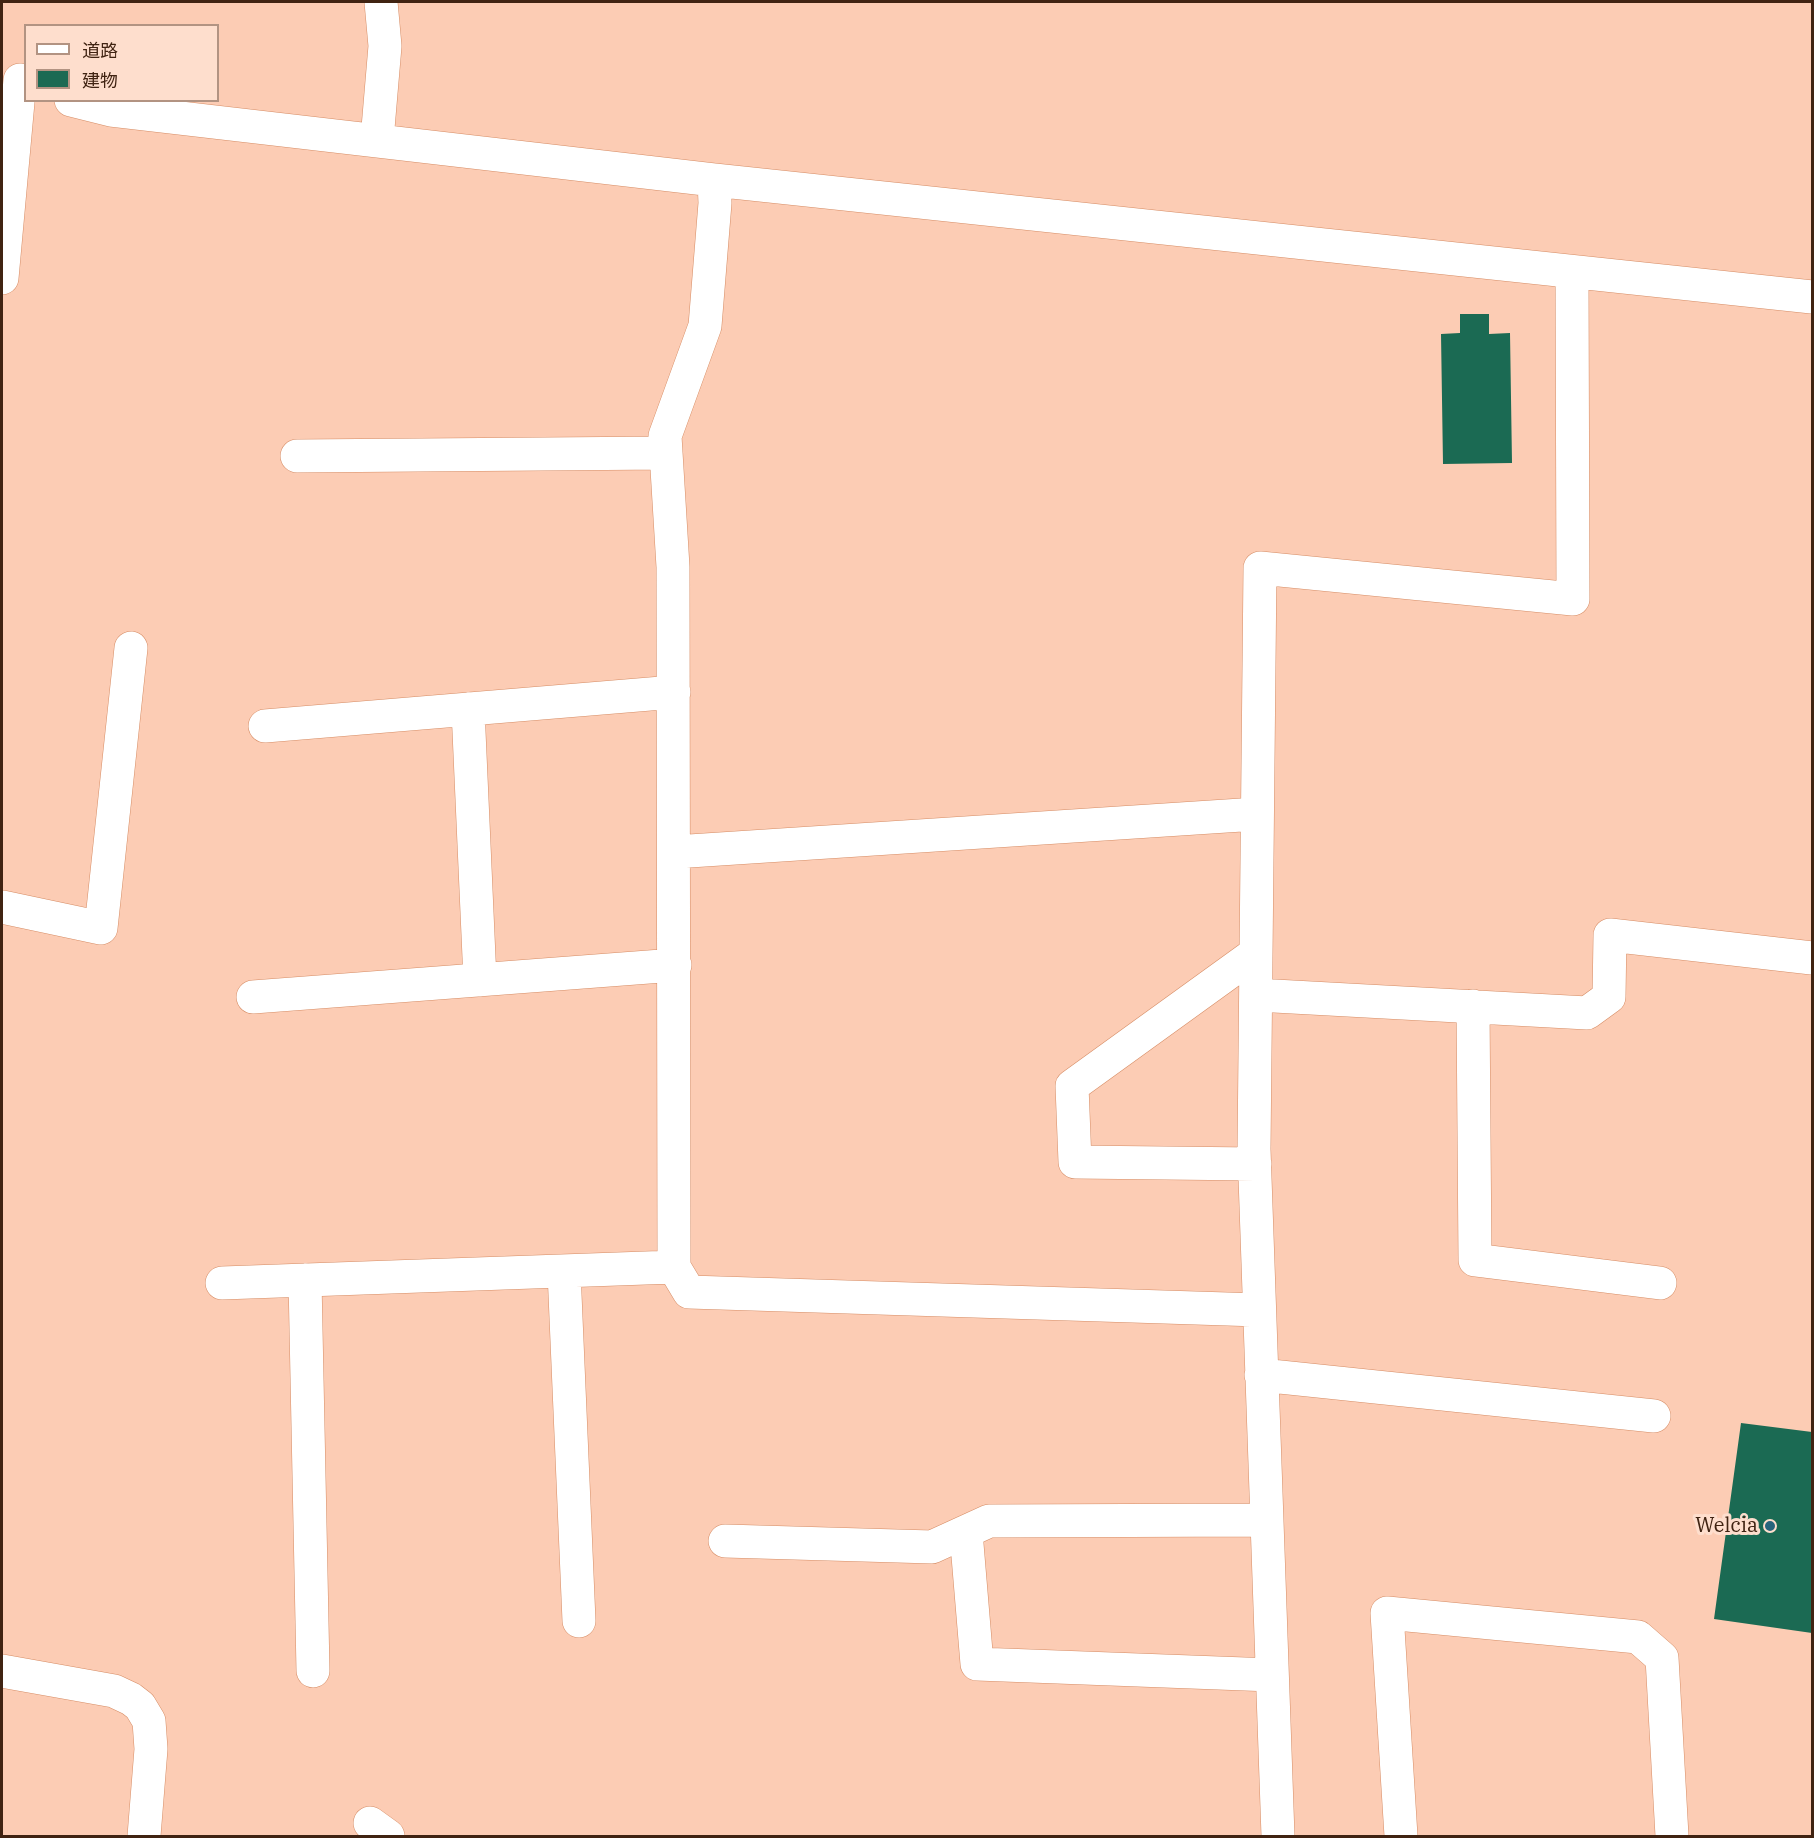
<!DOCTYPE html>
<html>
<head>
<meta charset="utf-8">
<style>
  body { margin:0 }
  #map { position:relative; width:1814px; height:1838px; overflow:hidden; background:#fcccb4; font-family:"IBM Plex Serif","Noto Sans JP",serif }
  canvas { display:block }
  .frame { position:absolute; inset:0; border:3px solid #402312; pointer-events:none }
  .legend { position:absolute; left:24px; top:24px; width:195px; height:78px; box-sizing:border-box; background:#fedecd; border:2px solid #b29382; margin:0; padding:8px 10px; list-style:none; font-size:18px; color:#402312 }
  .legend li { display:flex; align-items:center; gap:12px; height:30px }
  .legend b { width:30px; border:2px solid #b29382 }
</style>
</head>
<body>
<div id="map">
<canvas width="1814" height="1838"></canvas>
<div class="frame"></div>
<ul class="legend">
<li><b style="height:8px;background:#fff"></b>道路</li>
<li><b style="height:16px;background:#1b6a53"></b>建物</li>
</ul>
</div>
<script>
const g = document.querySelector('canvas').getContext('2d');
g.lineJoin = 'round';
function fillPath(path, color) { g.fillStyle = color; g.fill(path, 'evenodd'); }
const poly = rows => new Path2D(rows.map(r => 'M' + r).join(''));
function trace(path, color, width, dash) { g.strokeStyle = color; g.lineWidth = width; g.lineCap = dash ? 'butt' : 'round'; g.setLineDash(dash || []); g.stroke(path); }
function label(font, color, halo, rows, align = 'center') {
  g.font = font + ' "IBM Plex Serif",serif'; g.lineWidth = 6; g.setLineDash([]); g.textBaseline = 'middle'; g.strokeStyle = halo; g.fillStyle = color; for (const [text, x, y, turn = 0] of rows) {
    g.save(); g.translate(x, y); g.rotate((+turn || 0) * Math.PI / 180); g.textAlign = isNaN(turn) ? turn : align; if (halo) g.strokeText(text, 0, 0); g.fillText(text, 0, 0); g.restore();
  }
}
const building = poly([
  [1460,314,1489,314,1489,334,1510,333,1512,463,1443,464,1441,334,1460,333],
  [1741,1423,1812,1432,1812,1633,1714,1619]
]);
const minor = poly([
  [71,100,111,110,714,180,1812,297],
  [377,140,385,46,381,2],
  [714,180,715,203,705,326,665,436,673,567,674,1267,689,1292,1259,1310],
  [2,278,20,80],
  [297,456,666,453],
  [468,709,480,980],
  [265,726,674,692],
  [674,852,1257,814],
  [2,907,101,928,131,648],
  [1256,995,1587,1013,1609,997,1610,935,1812,958],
  [253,997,675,965],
  [1473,1006,1475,1260,1660,1283],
  [1255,1164,1075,1162,1072,1086,1256,953],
  [564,1271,579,1621],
  [305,1280,313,1671],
  [222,1283,674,1267],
  [1261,1375,1654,1416],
  [966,1532,977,1664,1272,1675],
  [725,1541,932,1547,989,1521,1266,1520],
  [2,1671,114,1691,131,1699,140,1706,149,1721,151,1749,144,1836],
  [370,1823,388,1836],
  [1278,1836,1254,1149,1260,568,1573,599,1572,272],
  [1401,1836,1387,1613,1638,1637,1662,1658,1672,1836]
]);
const markers = [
  [1770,1526,6,"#29647c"]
];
const poiNames = [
  ["Welcia",1758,1526]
];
fillPath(building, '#1b6a53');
trace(minor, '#d68c64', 34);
trace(minor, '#fff', 33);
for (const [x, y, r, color] of markers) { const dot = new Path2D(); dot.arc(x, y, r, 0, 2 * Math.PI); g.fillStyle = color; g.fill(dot); trace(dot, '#fedecd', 2); }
label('20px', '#402312', '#fedecd', poiNames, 'right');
</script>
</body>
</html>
